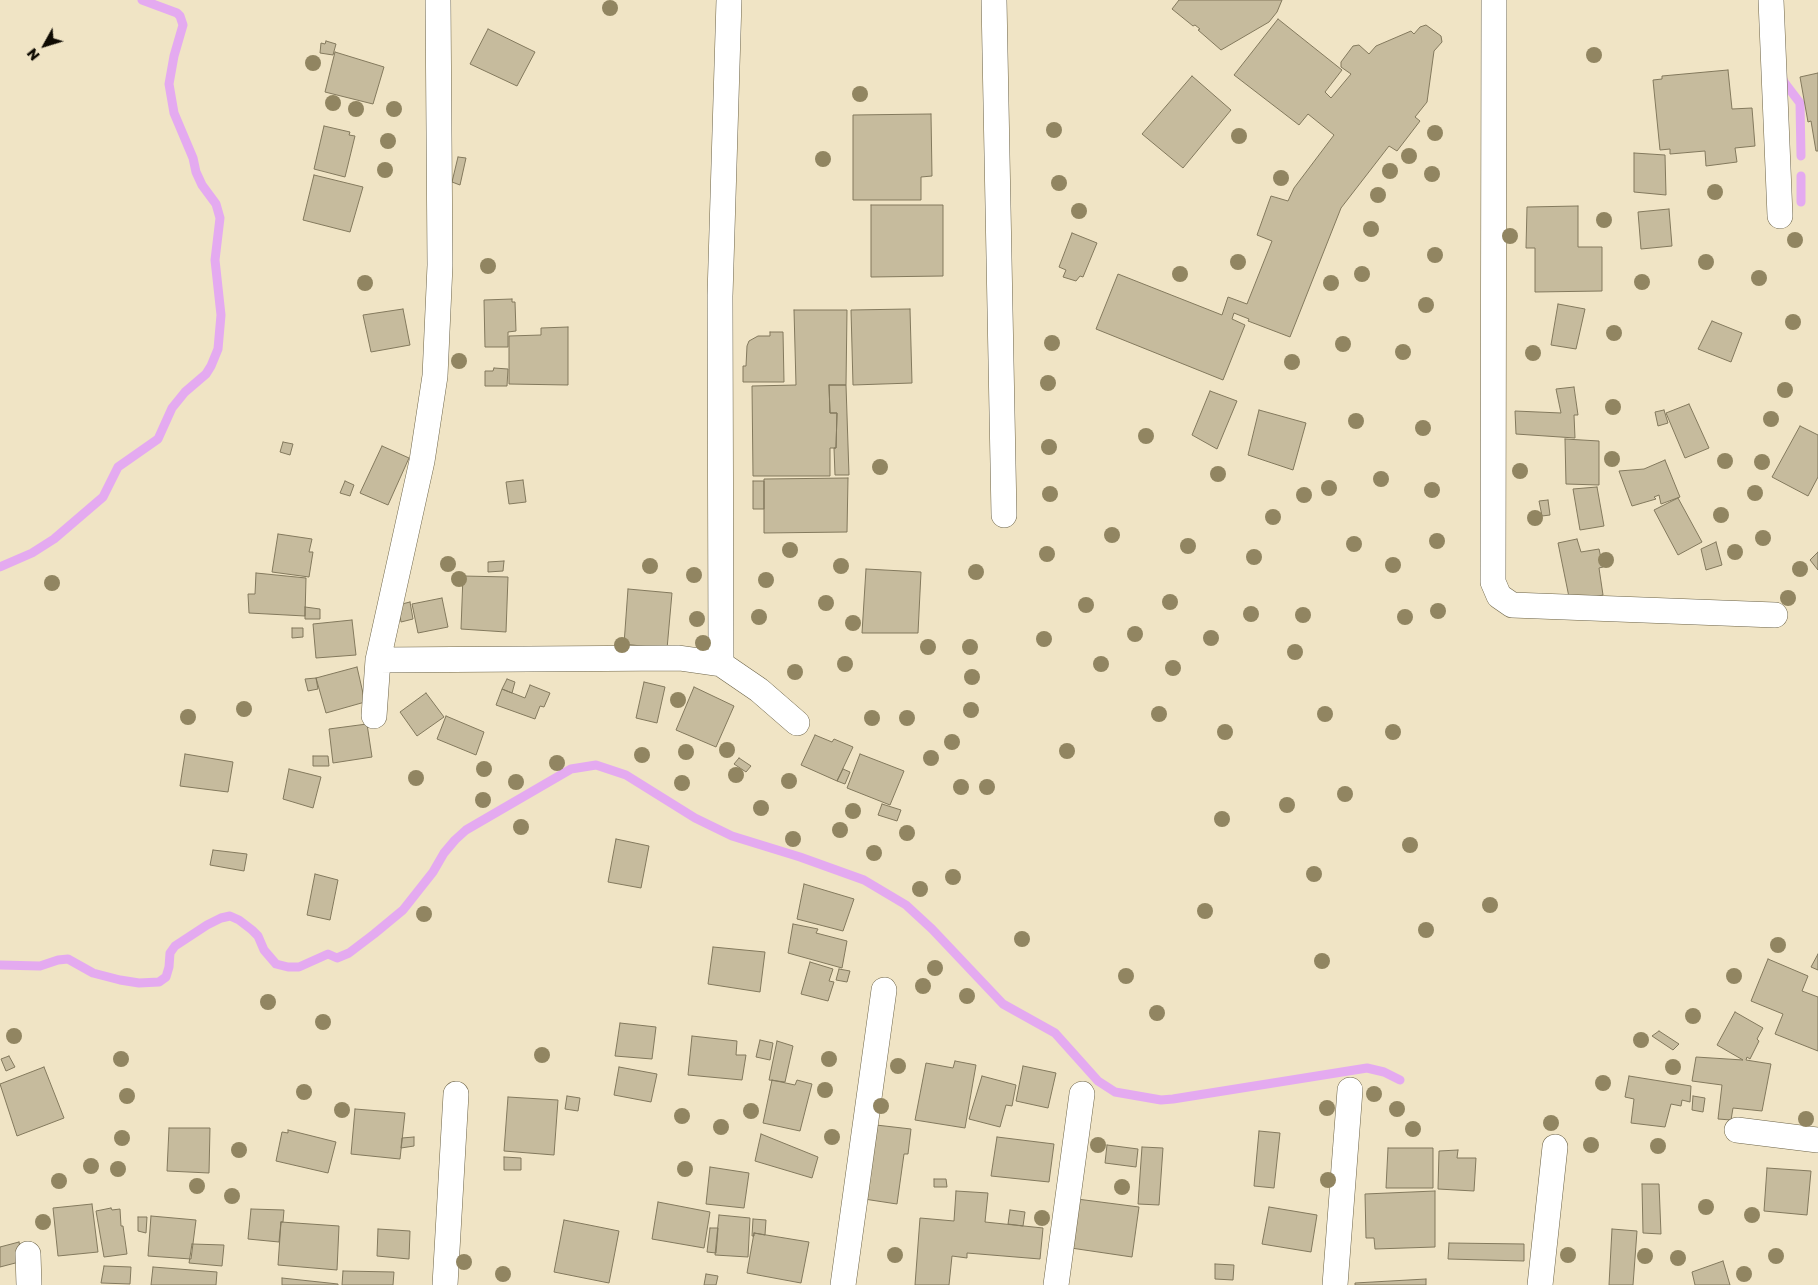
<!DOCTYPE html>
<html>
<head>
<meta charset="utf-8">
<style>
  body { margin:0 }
  #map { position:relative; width:1818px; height:1285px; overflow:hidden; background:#f0e4c5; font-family:"Golos Text",sans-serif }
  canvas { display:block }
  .north { position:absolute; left:20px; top:20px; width:50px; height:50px; -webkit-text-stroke:4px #f0e4c5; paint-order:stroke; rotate:231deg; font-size:14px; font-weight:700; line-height:20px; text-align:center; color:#0f0b03 }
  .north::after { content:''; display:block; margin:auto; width:18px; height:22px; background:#0f0b03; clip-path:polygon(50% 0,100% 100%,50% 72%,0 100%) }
</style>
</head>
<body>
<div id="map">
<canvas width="1818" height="1285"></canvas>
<div class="north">N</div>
</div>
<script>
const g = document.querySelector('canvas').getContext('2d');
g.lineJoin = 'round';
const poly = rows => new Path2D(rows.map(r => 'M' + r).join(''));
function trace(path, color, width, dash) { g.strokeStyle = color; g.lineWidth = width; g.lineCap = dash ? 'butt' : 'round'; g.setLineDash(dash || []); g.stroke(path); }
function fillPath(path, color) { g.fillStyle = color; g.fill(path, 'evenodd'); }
const stream = poly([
  [1782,77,1784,82,1800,103,1801,156],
  [1801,176,1801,202],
  [0,567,32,553,54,539,103,497,118,467,158,439,172,408,185,392,206,374,211,366,218,349,221,315,215,260,220,218,216,204,202,185,196,172,193,158,174,113,169,84,174,56,183,25,180,16,177,13,142,0],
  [0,965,40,966,58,960,68,959,93,973,120,980,139,983,159,982,166,977,169,967,170,953,175,946,207,925,221,918,230,916,239,920,252,930,258,936,264,950,276,964,288,967,299,967,328,954,337,958,349,953,374,934,403,910,433,872,444,853,455,840,466,830,571,769,596,765,626,775,695,818,732,836,800,857,864,880,906,905,932,929,1003,1004,1055,1033,1098,1081,1115,1092,1161,1100,1173,1099,1367,1068,1384,1072,1400,1080]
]);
const building = poly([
  [1179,0,1282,0,1277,12,1269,22,1221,50,1198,30,1200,29,1195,25,1193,26,1172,9,1179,0],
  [1278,19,1342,70,1325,92,1331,98,1351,74,1341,67,1341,62,1353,46,1359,45,1369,54,1376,46,1411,31,1414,34,1420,27,1426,25,1441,36,1442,42,1434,51,1427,102,1415,117,1420,121,1397,151,1389,146,1341,208,1290,337,1248,321,1249,319,1234,313,1232,319,1245,325,1223,380,1096,329,1118,274,1222,315,1228,297,1247,304,1272,241,1257,235,1271,196,1288,201,1294,188,1334,135,1308,114,1299,125,1234,75,1278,19],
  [488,29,535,52,517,86,470,64,488,29],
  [326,41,336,44,333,55,320,53,321,43,325,44,326,41],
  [335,52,384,67,373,104,325,92,335,52],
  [1728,70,1732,109,1752,108,1755,146,1735,148,1737,162,1706,166,1705,151,1670,154,1670,149,1660,150,1653,80,1662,79,1662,76,1728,70],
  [1818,73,1818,151,1816,151,1811,121,1808,122,1800,77,1818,73],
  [1192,76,1231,110,1183,168,1142,134,1192,76],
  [931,114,932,176,921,177,921,200,853,200,853,115,931,114],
  [324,126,350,132,349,135,355,136,345,177,314,169,324,126],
  [1634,153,1665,155,1666,195,1634,192,1634,153],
  [458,157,466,158,460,185,452,182,458,157],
  [314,175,363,187,350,232,303,220,314,175],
  [871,205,943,205,943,276,871,277,871,205],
  [1578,206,1578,247,1602,247,1602,291,1535,292,1535,248,1526,248,1527,207,1578,206],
  [1669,209,1672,246,1641,249,1638,212,1669,209],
  [1072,233,1097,243,1083,277,1080,276,1076,281,1063,277,1066,270,1059,267,1072,233],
  [512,299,512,302,515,302,516,331,508,332,508,347,485,347,484,300,512,299],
  [1558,304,1585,309,1576,349,1551,345,1558,304],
  [403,309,410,345,371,352,363,315,403,309],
  [910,309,912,383,853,385,851,310,910,309],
  [794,310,847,310,846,385,829,385,830,413,837,413,836,448,830,448,830,476,753,476,752,386,796,385,794,310],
  [1712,321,1742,333,1731,362,1698,349,1712,321],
  [568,327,568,385,509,384,509,336,541,335,541,328,568,327],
  [770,332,783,332,784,382,743,382,743,366,746,366,747,346,749,341,758,336,770,336,770,332],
  [494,368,508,369,507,386,485,386,485,371,493,371,494,368],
  [829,385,846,385,849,475,835,475,834,448,836,448,837,413,830,413,829,385],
  [1574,387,1578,415,1574,415,1575,438,1516,434,1515,411,1561,413,1556,389,1574,387],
  [1210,391,1237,401,1217,449,1192,435,1210,391],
  [1689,404,1709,448,1685,458,1666,413,1689,404],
  [1259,410,1306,423,1293,470,1248,455,1259,410],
  [1664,410,1668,423,1658,426,1655,412,1664,410],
  [1800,426,1818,435,1818,477,1808,496,1772,477,1800,426],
  [1565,439,1599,441,1599,485,1566,484,1565,439],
  [283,442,293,444,290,455,280,452,283,442],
  [382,446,409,458,388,505,360,493,382,446],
  [1665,460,1680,497,1661,504,1659,495,1654,497,1656,499,1632,506,1619,471,1644,469,1665,460],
  [848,478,847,532,764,533,764,479,848,478],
  [523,480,526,502,509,504,506,482,523,480],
  [345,481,354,485,350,496,340,493,345,481],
  [753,481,764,481,764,509,753,509,753,481],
  [1597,487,1604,526,1580,530,1573,489,1597,487],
  [1678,498,1702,542,1678,555,1654,510,1678,498],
  [1548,500,1550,515,1542,516,1539,501,1548,500],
  [278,534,312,539,309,552,313,552,309,577,272,572,278,534],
  [1577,539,1581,552,1599,549,1603,567,1599,568,1603,595,1570,602,1558,543,1577,539],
  [1716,542,1722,565,1706,570,1701,549,1716,542],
  [1818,552,1818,570,1810,560,1818,552],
  [504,561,503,571,488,572,488,562,504,561],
  [866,569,921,572,918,633,862,633,866,569],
  [256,573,306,578,305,616,249,613,248,594,255,594,256,573],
  [463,576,508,577,506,632,461,629,463,576],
  [628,589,672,593,667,649,624,644,628,589],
  [442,598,448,627,418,633,412,604,442,598],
  [410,602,413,619,401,622,398,605,410,602],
  [305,607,320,609,320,619,305,619,305,607],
  [352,620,356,655,316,658,313,624,352,620],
  [292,628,303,628,303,637,292,638,292,628],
  [357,667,365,702,326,713,316,678,357,667],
  [316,678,318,689,308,691,305,679,316,678],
  [507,679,515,682,512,693,502,689,507,679],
  [644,682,665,687,657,723,636,718,644,682],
  [530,685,550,693,544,707,540,706,535,719,496,705,502,689,525,698,530,685],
  [694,687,734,706,716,747,676,730,694,687],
  [426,693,444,717,417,736,400,712,426,693],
  [446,716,484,732,476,755,437,739,446,716],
  [367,724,372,757,333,763,329,729,367,724],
  [815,735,832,742,834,739,853,747,837,781,801,765,815,735],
  [185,754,233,762,228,792,180,786,185,754],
  [860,754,904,771,890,805,847,788,860,754],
  [313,756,328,756,329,766,313,766,313,756],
  [739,758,751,766,746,772,734,764,739,758],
  [289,769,321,777,313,808,283,799,289,769],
  [843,769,850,772,845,784,837,781,843,769],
  [882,804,901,810,897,821,878,815,882,804],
  [616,839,649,846,641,888,608,882,616,839],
  [213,850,247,854,244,871,210,865,213,850],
  [315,874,338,880,330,920,307,915,315,874],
  [804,884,854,899,843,931,797,919,804,884],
  [793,924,818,929,816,933,847,941,842,968,788,953,793,924],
  [713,947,765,952,760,992,708,984,713,947],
  [1818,954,1818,970,1811,967,1818,954],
  [1768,959,1808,976,1802,991,1818,997,1818,1051,1775,1034,1783,1014,1751,1001,1768,959],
  [810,962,833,969,829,981,834,982,828,1001,801,994,810,962],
  [839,969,850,971,847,982,836,980,839,969],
  [1735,1012,1763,1028,1757,1039,1759,1041,1750,1059,1747,1057,1746,1060,1771,1064,1762,1111,1733,1108,1731,1120,1718,1119,1722,1085,1692,1081,1696,1057,1743,1060,1717,1045,1735,1012],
  [620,1023,656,1027,652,1059,615,1056,620,1023],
  [1659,1031,1679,1044,1673,1050,1652,1036,1659,1031],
  [692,1036,737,1041,736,1055,746,1055,742,1080,688,1075,692,1036],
  [760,1040,773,1043,770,1060,756,1057,760,1040],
  [777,1041,793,1046,785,1082,769,1080,777,1041],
  [9,1056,15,1067,6,1071,1,1059,9,1056],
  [955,1061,976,1065,965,1128,915,1120,926,1063,953,1068,955,1061],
  [1023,1066,1056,1073,1048,1108,1016,1101,1023,1066],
  [44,1067,64,1118,17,1136,0,1084,44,1067],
  [619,1067,657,1074,651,1102,614,1095,619,1067],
  [982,1076,1016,1085,1012,1106,1006,1105,1000,1127,969,1119,982,1076],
  [1629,1076,1691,1086,1690,1102,1682,1100,1681,1106,1671,1104,1665,1127,1631,1123,1634,1099,1625,1097,1629,1076],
  [772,1080,795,1085,797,1080,812,1084,800,1131,763,1123,772,1080],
  [567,1096,580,1098,578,1111,565,1109,567,1096],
  [1693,1096,1705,1098,1703,1112,1692,1110,1693,1096],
  [508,1097,558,1100,554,1155,504,1151,508,1097],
  [355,1109,405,1113,400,1159,351,1154,355,1109],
  [876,1125,911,1129,908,1154,904,1154,897,1204,864,1199,876,1125],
  [169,1128,210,1128,209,1173,167,1171,169,1128],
  [288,1130,336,1142,328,1173,276,1161,282,1132,288,1133,288,1130],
  [1259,1131,1280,1133,1274,1188,1254,1186,1259,1131],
  [761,1134,818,1157,812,1178,755,1161,761,1134],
  [414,1137,414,1146,401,1148,402,1138,414,1137],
  [997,1137,1054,1144,1049,1182,991,1176,997,1137],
  [1107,1145,1138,1149,1136,1167,1105,1163,1107,1145],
  [1142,1147,1163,1148,1159,1205,1138,1204,1142,1147],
  [1388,1148,1433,1148,1433,1188,1386,1188,1388,1148],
  [1458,1150,1457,1158,1476,1158,1474,1191,1438,1189,1439,1151,1458,1150],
  [504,1157,521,1158,521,1170,504,1170,504,1157],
  [710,1167,749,1173,744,1208,706,1204,710,1167],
  [1767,1168,1811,1171,1807,1215,1764,1211,1767,1168],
  [934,1179,946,1179,947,1187,934,1187,934,1179],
  [1642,1184,1659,1184,1661,1234,1643,1233,1642,1184],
  [956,1191,988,1193,985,1222,1043,1228,1040,1259,967,1253,967,1258,952,1256,949,1285,915,1285,920,1218,954,1221,956,1191],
  [1435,1191,1435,1247,1375,1249,1374,1238,1366,1238,1365,1194,1435,1191],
  [1077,1199,1139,1207,1132,1257,1071,1248,1077,1199],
  [658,1202,710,1212,704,1248,652,1239,658,1202],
  [92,1204,98,1252,58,1256,53,1208,92,1204],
  [1269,1207,1317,1215,1311,1252,1262,1244,1269,1207],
  [111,1208,112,1210,120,1209,121,1226,123,1226,127,1254,104,1257,96,1211,111,1208],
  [251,1209,284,1210,283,1222,281,1222,279,1242,248,1239,251,1209],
  [1010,1210,1025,1212,1023,1226,1008,1224,1010,1210],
  [719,1215,750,1218,748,1257,715,1255,719,1215],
  [151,1216,196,1220,191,1259,148,1256,151,1216],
  [138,1217,147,1217,146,1233,138,1231,138,1217],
  [753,1219,766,1220,765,1235,754,1233,754,1236,752,1236,753,1219],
  [564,1220,619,1231,609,1283,554,1272,564,1220],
  [281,1222,339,1226,337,1270,278,1265,281,1222],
  [710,1228,718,1228,716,1253,707,1252,710,1228],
  [378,1229,410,1231,409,1259,377,1256,378,1229],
  [1612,1229,1637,1231,1633,1285,1609,1285,1612,1229],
  [754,1233,809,1242,801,1283,747,1273,754,1233],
  [19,1242,23,1261,0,1267,0,1247,19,1242],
  [1449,1243,1524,1244,1524,1261,1448,1259,1449,1243],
  [192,1244,224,1245,222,1266,189,1263,192,1244],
  [1723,1261,1730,1285,1695,1285,1692,1272,1723,1261],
  [1215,1264,1234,1265,1233,1280,1215,1279,1215,1264],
  [104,1266,131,1267,130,1284,101,1283,104,1266],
  [153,1267,217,1272,216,1285,151,1285,153,1267],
  [343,1271,394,1272,393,1285,342,1285,343,1271],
  [706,1274,718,1276,716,1285,704,1285,706,1274],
  [282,1278,338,1284,338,1285,282,1285,282,1278],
  [1426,1279,1426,1285,1355,1285,1355,1283,1426,1279]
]);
const street = poly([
  [994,0,1004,515],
  [1494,0,1493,582,1499,596,1512,605,1775,615],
  [1771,0,1780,216],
  [378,660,679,658,721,664,759,690,797,723],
  [721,664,720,296,729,0],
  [374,716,378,660,422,461,435,376,440,265,438,0],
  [1737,1130,1818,1140],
  [28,1254,29,1285],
  [445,1285,456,1094],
  [843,1285,884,990],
  [1056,1285,1082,1094],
  [1335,1285,1350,1090],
  [1540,1285,1555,1147]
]);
const trees = [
  [610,8],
  [1594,55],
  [313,63],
  [860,94],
  [333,103],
  [356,109],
  [394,109],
  [1054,130],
  [1435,133],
  [1239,136],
  [388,141],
  [1409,156],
  [823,159],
  [385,170],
  [1390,171],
  [1432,174],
  [1281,178],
  [1059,183],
  [1715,192],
  [1378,195],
  [1079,211],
  [1604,220],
  [1371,229],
  [1510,236],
  [1795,240],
  [1435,255],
  [1238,262],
  [1706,262],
  [488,266],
  [1180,274],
  [1362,274],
  [1759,278],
  [1642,282],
  [365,283],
  [1331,283],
  [1426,305],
  [1793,322],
  [1614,333],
  [1052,343],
  [1343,344],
  [1403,352],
  [1533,353],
  [459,361],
  [1292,362],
  [1048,383],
  [1785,390],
  [1613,407],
  [1771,419],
  [1356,421],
  [1423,428],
  [1146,436],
  [1049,447],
  [1612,459],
  [1725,461],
  [1762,462],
  [880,467],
  [1520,471],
  [1218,474],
  [1381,479],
  [1329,488],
  [1432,490],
  [1755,493],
  [1050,494],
  [1304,495],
  [1721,515],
  [1273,517],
  [1535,518],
  [1112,535],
  [1763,538],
  [1437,541],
  [1354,544],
  [1188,546],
  [790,550],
  [1735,552],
  [1047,554],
  [1254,557],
  [1606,560],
  [448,564],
  [1393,565],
  [650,566],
  [841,566],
  [1800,569],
  [976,572],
  [694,575],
  [459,579],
  [766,580],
  [52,583],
  [1788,598],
  [1170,602],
  [826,603],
  [1086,605],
  [1438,611],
  [1251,614],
  [1303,615],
  [759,617],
  [1405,617],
  [697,619],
  [853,623],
  [1135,634],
  [1211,638],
  [1044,639],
  [703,643],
  [622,645],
  [928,647],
  [970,647],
  [1295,652],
  [845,664],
  [1101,664],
  [1173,668],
  [795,672],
  [972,677],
  [678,700],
  [244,709],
  [971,710],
  [1159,714],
  [1325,714],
  [188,717],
  [872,718],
  [907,718],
  [1225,732],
  [1393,732],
  [952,742],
  [727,750],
  [1067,751],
  [686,752],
  [642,755],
  [931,758],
  [557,763],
  [484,769],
  [736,775],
  [416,778],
  [789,781],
  [516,782],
  [682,783],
  [961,787],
  [987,787],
  [1345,794],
  [483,800],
  [1287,805],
  [761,808],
  [853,811],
  [1222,819],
  [521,827],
  [840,830],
  [907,833],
  [793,839],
  [1410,845],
  [874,853],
  [1314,874],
  [953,877],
  [920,889],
  [1490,905],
  [1205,911],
  [424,914],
  [1426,930],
  [1022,939],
  [1778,945],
  [1322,961],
  [935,968],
  [1126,976],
  [1734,976],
  [923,986],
  [967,996],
  [268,1002],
  [1157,1013],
  [1693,1016],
  [323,1022],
  [14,1036],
  [1641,1040],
  [542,1055],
  [121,1059],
  [829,1059],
  [898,1066],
  [1673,1067],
  [1603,1083],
  [825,1090],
  [304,1092],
  [1374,1094],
  [127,1096],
  [881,1106],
  [1327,1108],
  [1397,1109],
  [342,1110],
  [751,1111],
  [682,1116],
  [1806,1119],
  [1551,1123],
  [721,1127],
  [1413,1129],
  [832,1137],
  [122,1138],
  [1098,1145],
  [1591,1145],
  [1658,1146],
  [239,1150],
  [91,1166],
  [118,1169],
  [685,1169],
  [1328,1180],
  [59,1181],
  [197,1186],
  [1122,1187],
  [232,1196],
  [1706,1207],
  [1752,1215],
  [1042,1218],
  [43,1222],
  [895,1255],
  [1568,1255],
  [1645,1256],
  [1776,1256],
  [1678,1258],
  [464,1262],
  [503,1274],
  [1744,1274]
];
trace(stream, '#e4aaf0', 9);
fillPath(building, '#c6bb9d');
trace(building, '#83795d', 1);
trace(street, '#6c6347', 26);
trace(street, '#fff', 25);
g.fillStyle = '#918561';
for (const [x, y] of trees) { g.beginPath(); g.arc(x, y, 8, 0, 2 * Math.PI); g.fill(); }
</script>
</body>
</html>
